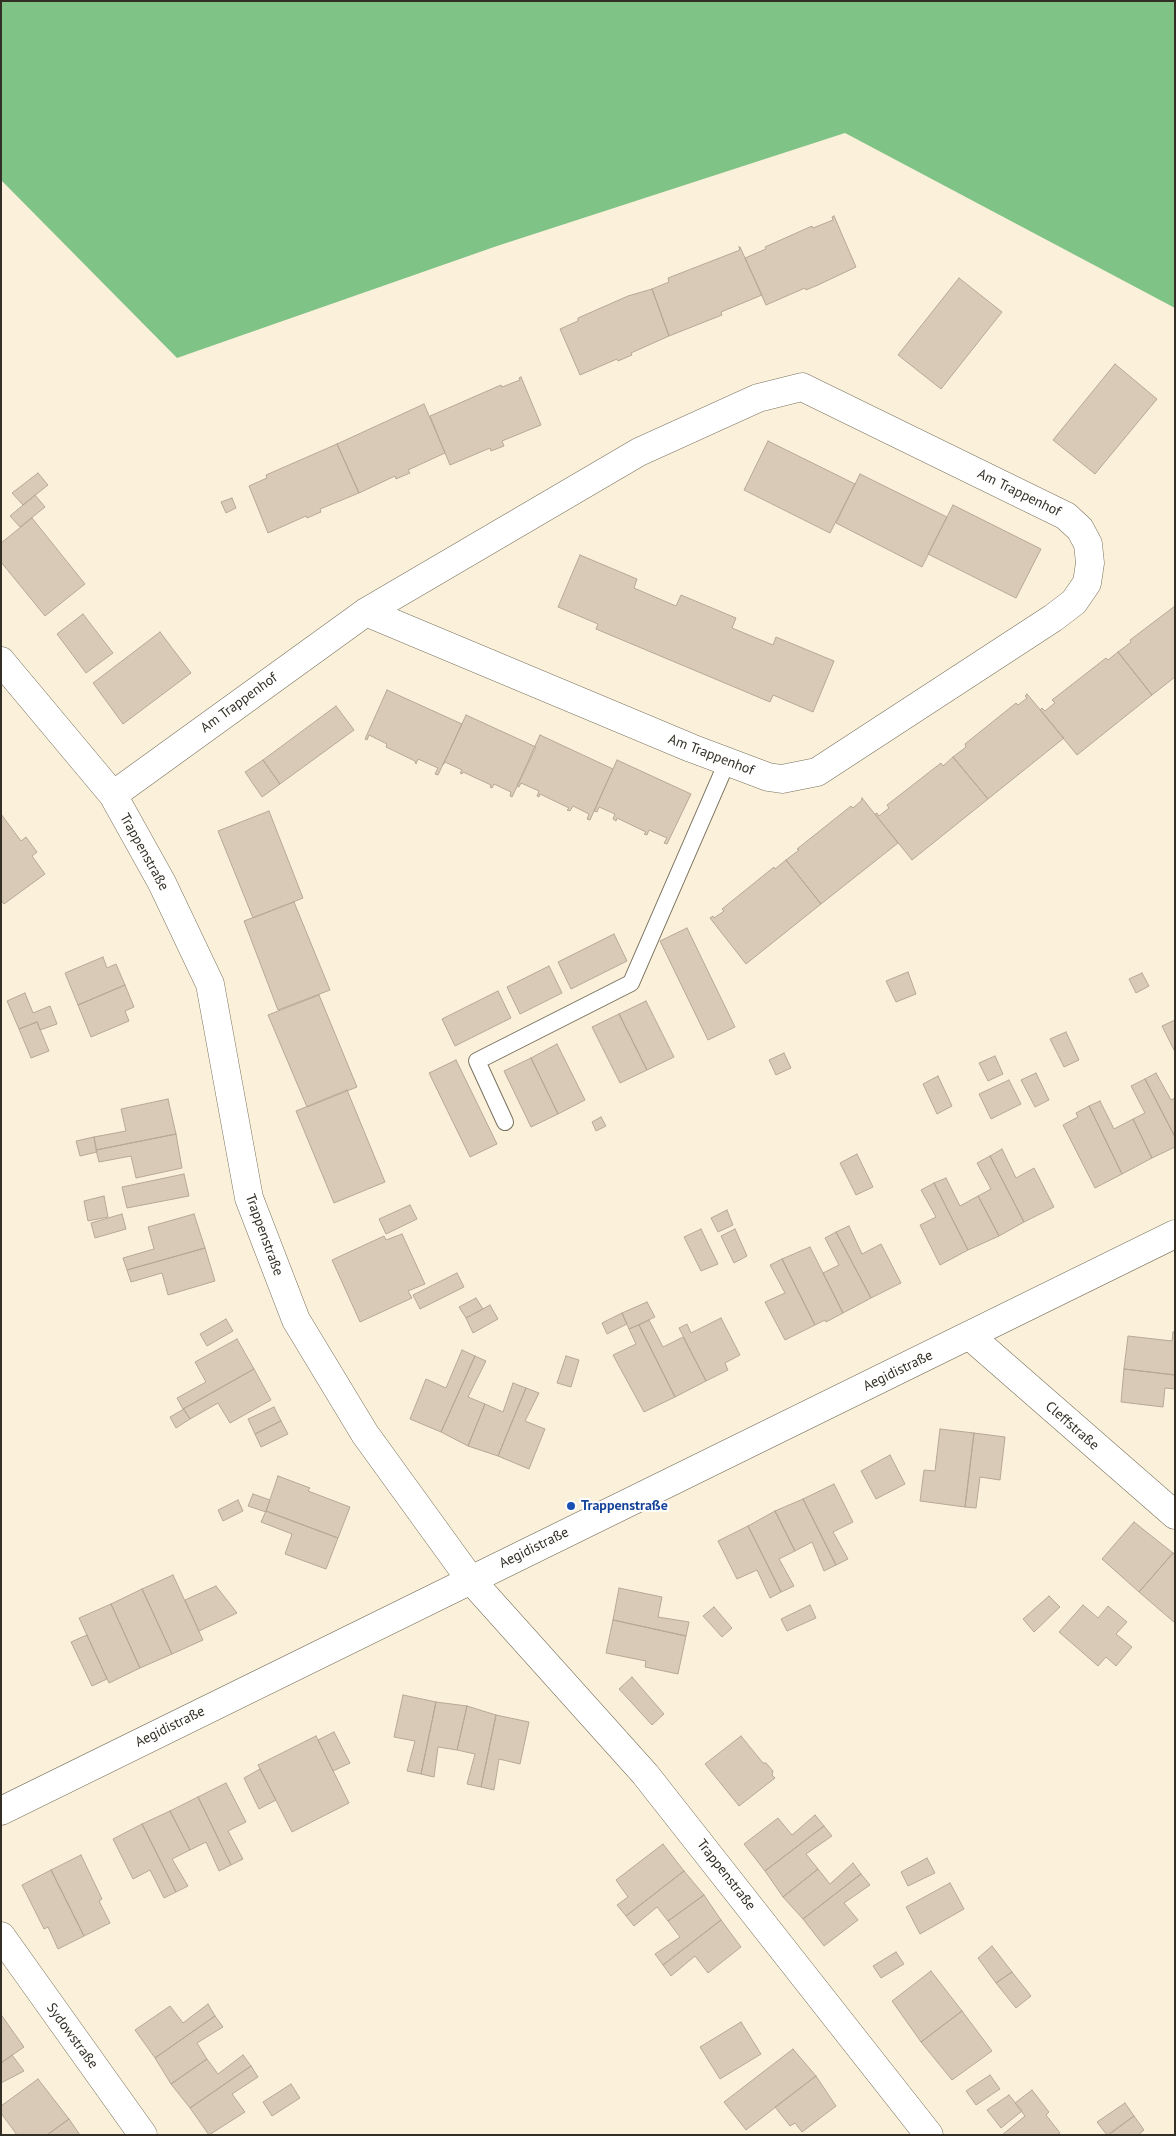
<!DOCTYPE html>
<html>
<head>
<meta charset="utf-8">
<style>
  body { margin:0 }
  #map { position:relative; width:1176px; height:2136px; overflow:hidden; background:#fbf1db; font-family:"PT Sans",sans-serif }
  canvas { display:block }
  .frame { position:absolute; inset:0; border:2px solid #332f26; pointer-events:none }
</style>
</head>
<body>
<div id="map">
<canvas width="1176" height="2136"></canvas>
<div class="frame"></div>
</div>
<script>
const g = document.querySelector('canvas').getContext('2d');
g.lineJoin = 'round';
function fillPath(path, color) { g.fillStyle = color; g.fill(path, 'evenodd'); }
const poly = rows => new Path2D(rows.map(r => 'M' + r).join(''));
function trace(path, color, width, dash) { g.strokeStyle = color; g.lineWidth = width; g.lineCap = dash ? 'butt' : 'round'; g.setLineDash(dash || []); g.stroke(path); }
function label(font, color, halo, rows, align = 'center') {
  g.font = font + ' "PT Sans",sans-serif'; g.lineWidth = 4; g.setLineDash([]); g.textBaseline = 'middle'; g.strokeStyle = halo; g.fillStyle = color; for (const [text, x, y, turn = 0] of rows) {
    g.save(); g.translate(x, y); g.rotate((+turn || 0) * Math.PI / 180); g.textAlign = isNaN(turn) ? turn : align; if (halo) g.strokeText(text, 0, 0); g.fillText(text, 0, 0); g.restore();
  }
}
const forest = poly([
  [1,1,1175,1,1175,308,845,133,497,246,177,358,1,180]
]);
const building = poly([
  [834,216,856,267,818,285,806,290,805,288,766,305,745,258,766,249,765,247,812,226,813,228,833,220,832,217,834,216],
  [739,247,740,247,762,295,721,312,722,315,669,336,652,289,669,282,668,278,740,250,739,247],
  [959,278,1002,312,941,389,898,355,959,278],
  [652,289,669,336,631,353,632,355,618,361,617,359,580,375,560,329,578,321,578,318,628,296,652,289],
  [1115,364,1157,399,1095,474,1053,440,1115,364],
  [521,377,541,425,502,441,504,446,491,451,490,448,450,465,430,416,501,385,502,387,520,380,519,378,521,377],
  [424,404,445,453,408,470,410,473,396,479,395,476,359,493,337,444,424,404],
  [768,441,855,484,830,533,744,490,768,441],
  [337,444,359,493,320,509,321,512,307,518,306,516,268,533,249,486,267,478,266,475,337,444],
  [38,473,48,485,23,505,12,493,38,473],
  [860,474,947,517,922,567,836,523,860,474],
  [35,495,45,507,20,527,10,516,35,495],
  [232,498,236,508,226,513,221,502,232,498],
  [953,505,1041,549,1016,598,928,554,953,505],
  [32,518,85,584,45,616,1,562,1,543,32,518],
  [580,555,637,579,634,588,676,606,681,595,736,618,732,628,773,645,776,637,834,661,813,712,773,695,770,702,596,629,598,624,558,607,580,555],
  [1175,606,1175,677,1152,695,1118,652,1131,642,1130,640,1175,606],
  [83,614,113,653,86,673,57,634,83,614],
  [160,632,191,673,123,724,93,683,160,632],
  [1118,652,1152,695,1077,755,1040,710,1042,708,1045,711,1055,703,1052,700,1106,658,1108,660,1118,652],
  [387,690,462,724,438,775,435,774,438,768,418,759,416,764,415,761,386,747,387,744,369,735,367,740,365,739,387,690],
  [1027,694,1064,738,988,799,953,757,966,747,965,744,1016,703,1018,705,1027,698,1025,696,1027,694],
  [336,706,354,730,280,784,263,760,336,706],
  [466,715,536,747,512,797,510,796,511,792,494,784,492,788,490,787,491,785,463,772,462,774,460,773,462,770,445,762,443,765,466,715],
  [540,735,613,769,590,820,587,819,589,814,573,806,570,811,567,810,569,808,540,794,539,797,537,796,539,791,521,783,519,787,517,786,540,735],
  [953,757,988,799,912,860,875,814,877,813,879,816,889,808,887,805,941,763,943,766,953,757],
  [263,760,280,784,262,797,245,772,263,760],
  [617,760,691,794,667,844,664,843,667,838,649,830,647,835,644,834,646,832,617,818,616,821,613,819,615,814,599,807,597,812,594,811,617,760],
  [862,798,898,843,821,904,786,860,799,850,797,849,851,806,853,808,861,801,862,798],
  [269,811,303,898,253,918,218,831,269,811],
  [1,814,21,841,26,837,37,852,32,856,45,874,4,904,1,900,1,814],
  [786,860,821,904,746,964,710,918,713,916,714,918,724,911,722,909,774,867,775,869,786,860],
  [294,902,330,990,278,1010,244,921,294,902],
  [687,928,735,1027,708,1040,660,941,687,928],
  [614,934,627,961,571,989,558,962,614,934],
  [103,957,107,968,116,964,125,985,78,1005,65,973,103,957],
  [549,966,562,993,520,1014,507,987,549,966],
  [908,972,916,994,896,1002,886,981,908,972],
  [1142,973,1149,986,1136,993,1129,979,1142,973],
  [125,985,134,1007,125,1011,129,1021,91,1037,78,1005,125,985],
  [498,991,511,1018,455,1046,442,1019,498,991],
  [25,993,33,1013,50,1006,57,1024,40,1030,37,1022,19,1029,7,1001,25,993],
  [319,995,357,1087,307,1107,268,1015,319,995],
  [646,1001,674,1057,647,1070,619,1014,646,1001],
  [619,1014,647,1070,620,1083,592,1027,619,1014],
  [1175,1020,1175,1052,1162,1026,1175,1020],
  [37,1022,49,1051,31,1058,19,1029,37,1022],
  [1066,1032,1079,1060,1064,1067,1050,1039,1066,1032],
  [557,1044,585,1100,558,1114,531,1058,557,1044],
  [784,1053,791,1068,776,1075,769,1060,784,1053],
  [995,1056,1003,1074,988,1081,979,1063,995,1056],
  [531,1058,558,1114,531,1127,504,1071,531,1058],
  [456,1060,497,1144,470,1157,429,1073,456,1060],
  [1036,1073,1049,1100,1035,1107,1021,1080,1036,1073],
  [1156,1073,1171,1100,1175,1098,1175,1137,1145,1079,1156,1073],
  [938,1076,952,1106,937,1114,923,1084,938,1076],
  [1145,1079,1175,1137,1175,1147,1152,1158,1133,1119,1145,1113,1131,1086,1145,1079],
  [1009,1080,1021,1104,991,1119,979,1094,1009,1080],
  [347,1090,385,1182,334,1203,296,1111,347,1090],
  [168,1099,176,1134,96,1150,94,1137,126,1131,121,1109,168,1099],
  [1100,1101,1114,1129,1133,1119,1152,1158,1122,1174,1089,1106,1100,1101],
  [1089,1106,1122,1174,1095,1188,1063,1125,1078,1117,1076,1113,1089,1106],
  [601,1117,606,1126,596,1131,592,1122,601,1117],
  [176,1134,182,1168,136,1178,131,1156,99,1162,96,1150,176,1134],
  [94,1137,97,1152,80,1156,76,1141,94,1137],
  [1002,1149,1016,1178,1034,1168,1054,1207,1024,1222,990,1156,1002,1149],
  [857,1154,873,1187,856,1195,840,1163,857,1154],
  [990,1156,1024,1222,999,1236,978,1196,991,1189,977,1163,990,1156],
  [184,1174,189,1196,127,1208,122,1187,184,1174],
  [946,1178,960,1206,978,1196,999,1236,968,1250,934,1183,946,1178],
  [934,1183,968,1250,940,1265,920,1225,936,1217,921,1190,934,1183],
  [104,1196,108,1217,88,1221,84,1201,104,1196],
  [410,1205,417,1219,386,1234,379,1219,410,1205],
  [727,1210,733,1225,718,1232,711,1218,727,1210],
  [122,1214,126,1229,95,1238,91,1223,122,1214],
  [194,1214,205,1248,127,1270,123,1258,154,1249,148,1227,194,1214],
  [849,1226,862,1254,881,1244,901,1283,871,1298,836,1232,849,1226],
  [701,1229,718,1264,701,1271,684,1237,701,1229],
  [735,1229,747,1256,734,1263,721,1236,735,1229],
  [836,1232,871,1298,843,1313,823,1273,839,1265,825,1238,836,1232],
  [402,1234,425,1284,408,1291,412,1298,360,1322,332,1260,384,1236,386,1240,402,1234],
  [810,1247,843,1313,826,1322,825,1320,815,1325,782,1259,810,1247],
  [205,1248,215,1281,168,1295,162,1273,131,1282,127,1270,205,1248],
  [782,1259,815,1325,785,1340,765,1302,785,1293,770,1265,782,1259],
  [457,1273,464,1287,420,1309,413,1295,457,1273],
  [476,1298,483,1309,466,1318,459,1307,476,1298],
  [647,1302,655,1317,629,1329,622,1313,647,1302],
  [490,1305,498,1319,473,1333,466,1318,490,1305],
  [622,1313,627,1324,607,1334,602,1323,622,1313],
  [721,1318,740,1355,725,1363,728,1370,706,1381,679,1328,687,1324,691,1333,721,1318],
  [226,1319,233,1331,207,1346,200,1334,226,1319],
  [649,1320,663,1347,683,1337,706,1381,675,1397,639,1325,649,1320],
  [639,1325,675,1397,644,1412,613,1355,636,1344,629,1329,639,1325],
  [1173,1332,1175,1332,1175,1375,1124,1369,1128,1336,1172,1341,1173,1332],
  [237,1339,254,1369,183,1409,177,1398,206,1382,195,1362,237,1339],
  [462,1350,475,1356,441,1432,410,1419,426,1379,446,1388,462,1350],
  [475,1356,486,1361,468,1397,485,1404,468,1446,441,1432,475,1356],
  [566,1356,579,1360,571,1387,557,1383,566,1356],
  [254,1369,271,1400,230,1423,218,1403,190,1419,183,1409,254,1369],
  [1124,1369,1175,1375,1175,1389,1165,1388,1163,1407,1121,1402,1124,1369],
  [513,1383,526,1388,498,1456,468,1446,485,1404,503,1412,513,1383],
  [526,1388,539,1393,525,1421,545,1429,529,1469,498,1456,526,1388],
  [274,1407,281,1421,255,1434,248,1419,274,1407],
  [184,1409,190,1419,176,1428,170,1417,184,1409],
  [281,1421,288,1434,261,1447,255,1434,281,1421],
  [940,1429,974,1433,965,1507,920,1501,924,1470,935,1471,940,1429],
  [974,1433,1005,1437,1000,1480,980,1477,976,1508,965,1507,974,1433],
  [890,1455,905,1484,876,1499,861,1471,890,1455],
  [278,1476,310,1488,308,1491,350,1507,338,1538,266,1511,278,1476],
  [834,1484,853,1522,833,1532,848,1559,836,1565,803,1499,834,1484],
  [253,1494,270,1500,266,1512,248,1506,253,1494],
  [803,1499,836,1565,824,1571,812,1542,795,1551,775,1511,803,1499],
  [238,1500,243,1511,223,1521,218,1510,238,1500],
  [266,1511,338,1538,326,1569,285,1554,292,1534,261,1522,266,1511],
  [775,1511,795,1551,779,1559,794,1586,781,1592,748,1526,775,1511],
  [1134,1522,1173,1553,1139,1592,1102,1559,1134,1522],
  [748,1526,781,1592,770,1598,757,1570,737,1579,718,1541,748,1526],
  [1173,1553,1175,1555,1175,1623,1139,1592,1173,1553],
  [173,1575,203,1640,172,1654,142,1589,173,1575],
  [216,1586,237,1613,199,1631,185,1600,216,1586],
  [619,1588,662,1597,658,1617,689,1622,686,1636,613,1620,619,1588],
  [142,1589,172,1654,140,1668,111,1604,142,1589],
  [1049,1596,1060,1607,1034,1632,1023,1619,1049,1596],
  [111,1604,140,1668,109,1683,79,1618,111,1604],
  [810,1605,816,1618,787,1631,781,1619,810,1605],
  [1083,1605,1098,1618,1108,1606,1127,1622,1116,1634,1132,1647,1116,1666,1106,1657,1098,1666,1059,1632,1083,1605],
  [714,1607,732,1628,722,1637,703,1616,714,1607],
  [613,1620,686,1636,678,1674,645,1667,646,1661,606,1653,613,1620],
  [87,1635,107,1679,92,1686,71,1642,87,1635],
  [632,1677,664,1714,652,1725,619,1689,632,1677],
  [403,1695,436,1702,421,1774,407,1771,415,1741,394,1737,403,1695],
  [436,1702,467,1706,457,1750,438,1747,434,1777,421,1774,436,1702],
  [467,1706,496,1715,481,1787,467,1784,475,1754,457,1750,467,1706],
  [496,1715,529,1722,520,1764,499,1759,494,1790,481,1787,496,1715],
  [334,1732,350,1763,333,1771,318,1740,334,1732],
  [316,1736,349,1803,292,1832,258,1765,316,1736],
  [741,1736,763,1763,766,1763,773,1771,772,1775,775,1778,739,1806,705,1764,741,1736],
  [260,1769,276,1800,259,1809,244,1778,260,1769],
  [226,1783,246,1822,228,1831,243,1859,231,1865,198,1797,226,1783],
  [198,1797,231,1865,219,1871,206,1842,190,1850,170,1811,198,1797],
  [170,1811,190,1850,172,1859,188,1886,176,1892,142,1824,170,1811],
  [815,1815,824,1826,765,1871,744,1844,778,1818,792,1835,815,1815],
  [142,1824,176,1892,164,1898,150,1870,133,1879,113,1839,142,1824],
  [824,1826,832,1836,806,1854,818,1869,783,1897,765,1871,824,1826],
  [663,1844,684,1871,626,1916,617,1905,628,1897,616,1880,663,1844],
  [81,1855,102,1899,99,1901,110,1923,84,1936,51,1870,81,1855],
  [927,1858,935,1873,908,1886,901,1872,927,1858],
  [853,1863,861,1874,803,1919,783,1897,818,1869,830,1884,853,1863],
  [51,1870,84,1936,58,1949,48,1927,44,1929,22,1885,51,1870],
  [684,1871,704,1895,668,1921,657,1907,634,1926,626,1916,684,1871],
  [861,1874,870,1885,844,1903,858,1920,824,1946,803,1919,861,1874],
  [950,1883,964,1909,920,1934,906,1907,950,1883],
  [704,1895,721,1920,663,1965,655,1954,680,1937,668,1921,704,1895],
  [721,1920,741,1947,708,1973,695,1956,671,1976,663,1965,721,1920],
  [992,1946,1012,1972,996,1983,978,1958,992,1946],
  [896,1952,904,1964,881,1978,873,1966,896,1952],
  [931,1971,962,2011,921,2042,892,2001,931,1971],
  [1012,1972,1031,1996,1016,2008,996,1983,1012,1972],
  [208,2004,215,2016,155,2058,135,2030,170,2006,183,2023,208,2004],
  [962,2011,992,2051,952,2080,921,2042,962,2011],
  [2,2016,24,2047,1,2063,1,2016,2,2016],
  [215,2016,223,2027,197,2043,207,2059,171,2084,155,2058,215,2016],
  [741,2022,761,2054,720,2079,700,2047,741,2022],
  [793,2049,816,2076,746,2130,724,2102,793,2049],
  [12,2055,24,2071,1,2083,1,2063,12,2055],
  [243,2055,251,2066,190,2108,171,2084,207,2059,218,2074,243,2055],
  [251,2066,258,2077,232,2094,245,2112,209,2135,190,2108,251,2066],
  [990,2075,1000,2089,976,2105,966,2091,990,2075],
  [816,2076,836,2106,802,2132,795,2123,790,2126,775,2107,816,2076],
  [38,2079,69,2119,47,2135,17,2135,1,2113,1,2106,38,2079],
  [291,2084,300,2098,272,2116,263,2102,291,2084],
  [1032,2090,1049,2112,1046,2115,1060,2133,1057,2135,1002,2135,1025,2116,1015,2103,1032,2090],
  [1009,2095,1022,2111,1001,2128,987,2110,1009,2095],
  [1125,2103,1134,2116,1107,2135,1097,2122,1125,2103],
  [1134,2116,1144,2130,1138,2135,1109,2135,1134,2116],
  [69,2119,80,2135,47,2135,69,2119]
]);
const lane = poly([
  [505,1122,477,1061,631,983,727,762]
]);
const street = poly([
  [1,661,113,795,162,883,210,984,249,1198,296,1320,365,1434,470,1579,645,1774,929,2135],
  [113,795,366,612,639,452,758,398,802,387,1066,516,1080,529,1088,544,1090,563,1087,583,1074,602,1053,618,817,772,782,779,768,777,691,748,366,612],
  [970,1336,1175,1515],
  [1,1936,143,2135]
]);
const secondary = poly([
  [1,1811,1175,1234]
]);
const markers = [
  [571,1506,5,"#1a4fb4"]
];
const streetNames = [
  ["Am Trappenhof",1019,493,26],
  ["Am Trappenhof",239,703,-36],
  ["Am Trappenhof",711,755,21],
  ["Trappenstraße",144,852,61],
  ["Trappenstraße",264,1235,70],
  ["Aegidistraße",898,1371,-26],
  ["Cleffstraße",1072,1426,41],
  ["Aegidistraße",534,1548,-26],
  ["Aegidistraße",170,1727,-26],
  ["Trappenstraße",726,1875,52],
  ["Sydowstraße",72,2036,54]
];
const transitNames = [
  ["Trappenstraße",581,1506]
];
fillPath(forest, '#80c386');
fillPath(building, '#d9cab7');
trace(building, '#b7a896', 1);
trace(lane, '#79715d', 18);
trace(street, '#79715d', 29);
trace(secondary, '#79715d', 29);
trace(lane, '#fff', 16);
trace(street, '#fff', 28);
trace(secondary, '#fff', 28);
for (const [x, y, r, color] of markers) { const dot = new Path2D(); dot.arc(x, y, r, 0, 2 * Math.PI); g.fillStyle = color; g.fill(dot); trace(dot, '#fff', 2); }
label('14px', '#332f26', '#fff', streetNames);
label('bold 14px', '#164399', '#fff', transitNames, 'left');
</script>
</body>
</html>
